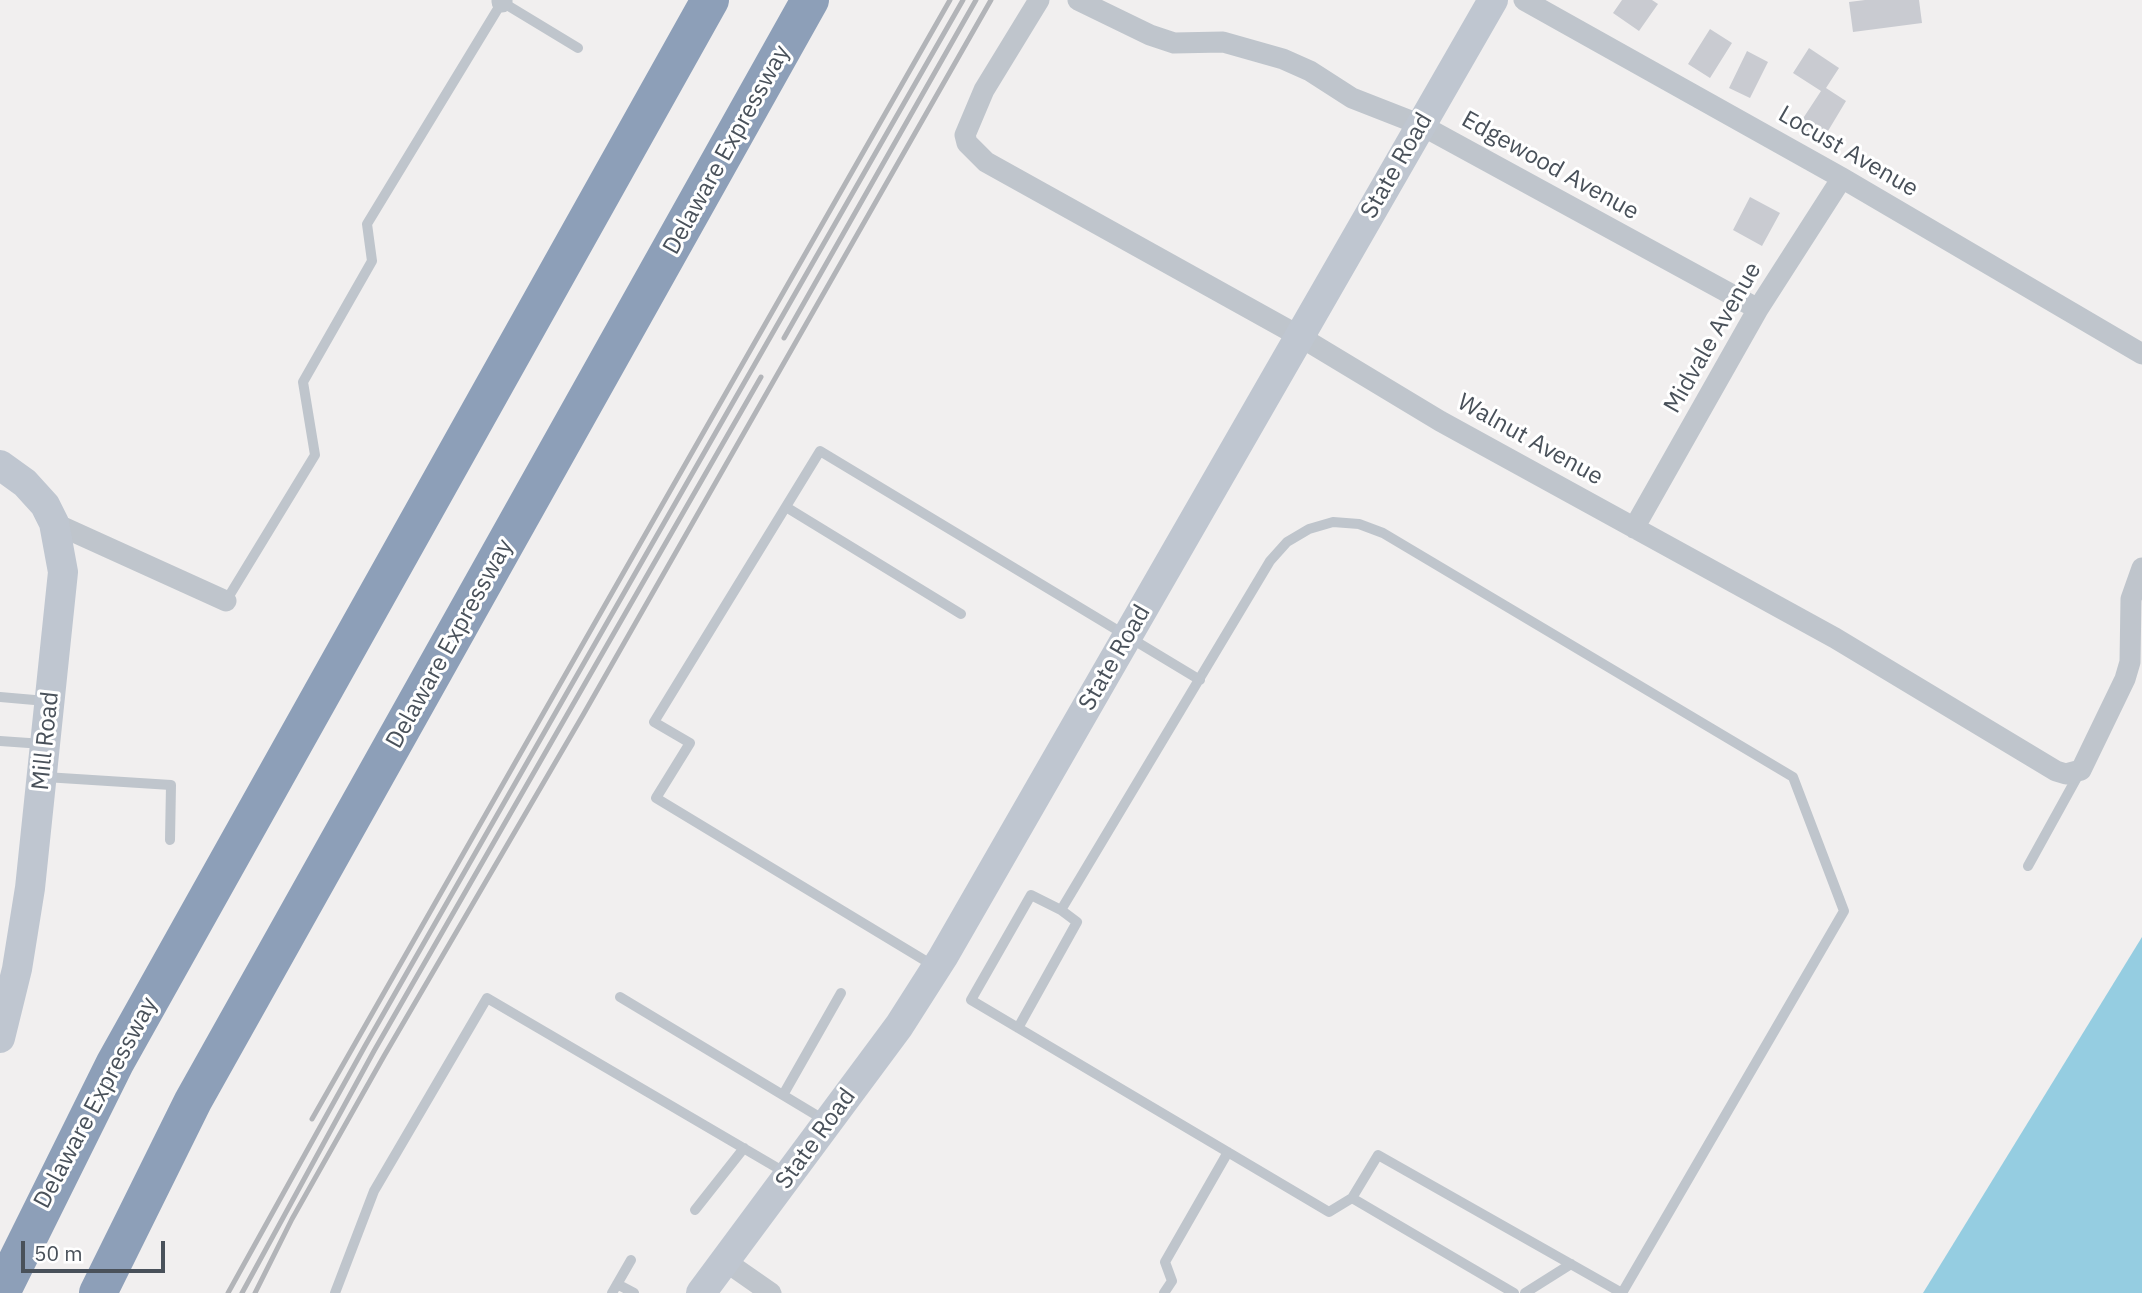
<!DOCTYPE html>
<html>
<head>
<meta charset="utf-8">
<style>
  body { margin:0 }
  #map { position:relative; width:2142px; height:1293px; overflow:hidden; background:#f1efef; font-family:"IBM Plex Sans",sans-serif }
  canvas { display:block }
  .scale { position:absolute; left:21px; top:1241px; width:144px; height:32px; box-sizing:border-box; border:4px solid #49515a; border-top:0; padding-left:9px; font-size:21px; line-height:24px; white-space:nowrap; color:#49515a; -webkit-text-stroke:5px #fff; paint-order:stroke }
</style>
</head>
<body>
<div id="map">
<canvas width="2142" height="1293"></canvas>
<div class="scale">50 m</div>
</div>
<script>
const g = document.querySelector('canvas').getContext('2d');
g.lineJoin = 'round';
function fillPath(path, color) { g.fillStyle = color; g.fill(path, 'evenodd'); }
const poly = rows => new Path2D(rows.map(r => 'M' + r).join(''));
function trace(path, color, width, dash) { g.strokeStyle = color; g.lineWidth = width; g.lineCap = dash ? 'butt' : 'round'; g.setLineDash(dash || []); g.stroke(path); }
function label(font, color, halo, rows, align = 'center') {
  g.font = font + ' "IBM Plex Sans",sans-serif'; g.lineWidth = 6; g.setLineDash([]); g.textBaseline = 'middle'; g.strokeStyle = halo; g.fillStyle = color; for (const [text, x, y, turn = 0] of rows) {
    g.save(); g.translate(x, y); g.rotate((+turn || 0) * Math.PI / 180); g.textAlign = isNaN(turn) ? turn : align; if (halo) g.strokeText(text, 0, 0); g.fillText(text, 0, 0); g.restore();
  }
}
const water = poly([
  [2142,937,2142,1293,1923,1293]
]);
const building = poly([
  [1622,0,1652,0,1658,4,1639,31,1613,13],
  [1865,0,1919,0,1922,23,1853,32,1849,2],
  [1710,29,1732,43,1710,78,1688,64],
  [1809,48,1839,68,1826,88,1846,101,1822,141,1798,126,1821,91,1793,73],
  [1747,51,1768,62,1750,98,1729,88],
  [1750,197,1780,213,1762,246,1733,230]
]);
const lane = poly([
  [786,507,961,614],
  [226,601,315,455,303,382,372,261,367,224,502,2,578,48],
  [0,697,46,701],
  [0,741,43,744],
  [45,777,171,785,170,840],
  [2028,866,2081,770],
  [934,966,656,798,690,743,654,722,820,451,1200,680],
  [620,997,826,1121],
  [1018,1028,1077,922,1061,910],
  [783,1095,841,993],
  [1352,1198,1514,1293],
  [695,1210,744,1148],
  [617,1284,634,1293],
  [335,1293,374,1191,487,998,786,1173],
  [612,1293,631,1260],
  [1164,1293,1172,1281,1165,1262,1228,1152],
  [1525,1293,1571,1264],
  [1622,1293,1378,1155,1352,1198,1329,1212,971,1000,1031,895,1061,910,1270,561,1287,542,1309,529,1333,522,1359,524,1383,533,1793,777,1844,911,1622,1293]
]);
const street = poly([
  [1039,0,984,90,965,135,967,143,986,162,1299,336,1440,421,1835,638,2056,771,2066,774,2081,770,2125,679,2130,662,2131,599,2142,568],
  [1078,0,1150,35,1174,43,1223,42,1283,59,1310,71,1352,98,1421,125,1758,309],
  [1524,0,1842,178,2142,354],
  [502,2,502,0],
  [54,523,226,601],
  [1634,528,1758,309,1842,178],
  [725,1261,771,1293]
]);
const secondary = poly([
  [0,465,25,483,45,505,54,523,63,572,30,888,17,969,0,1038],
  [701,1293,899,1026,943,957,1493,0]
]);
const highway = poly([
  [1,1293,115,1063,710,0],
  [98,1293,193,1101,810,0]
]);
const rail = poly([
  [784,338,976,0],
  [312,1119,950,0],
  [228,1293,365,1046,963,0],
  [242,1293,374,1051,761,377],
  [255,1293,292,1219,384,1056,583,715,991,0]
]);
const streetNames = [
  ["Delaware Expressway",727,150,-61],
  ["Locust Avenue",1848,152,30],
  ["State Road",1397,166,-60],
  ["Edgewood Avenue",1550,166,29],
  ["Midvale Avenue",1713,338,-60],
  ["Walnut Avenue",1530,440,29],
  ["Delaware Expressway",450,644,-61],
  ["State Road",1115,658,-60],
  ["Mill Road",46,741,-84],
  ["Delaware Expressway",96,1103,-62],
  ["State Road",816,1139,-54]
];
fillPath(water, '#95cde1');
fillPath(building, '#c9cbd1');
trace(lane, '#bfc5cc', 10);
trace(street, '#bfc5cc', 21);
trace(secondary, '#bfc6d0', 30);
trace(highway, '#8d9fb8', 38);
trace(rail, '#b2b4b8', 5);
label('24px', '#49515a', '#fff', streetNames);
</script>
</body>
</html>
